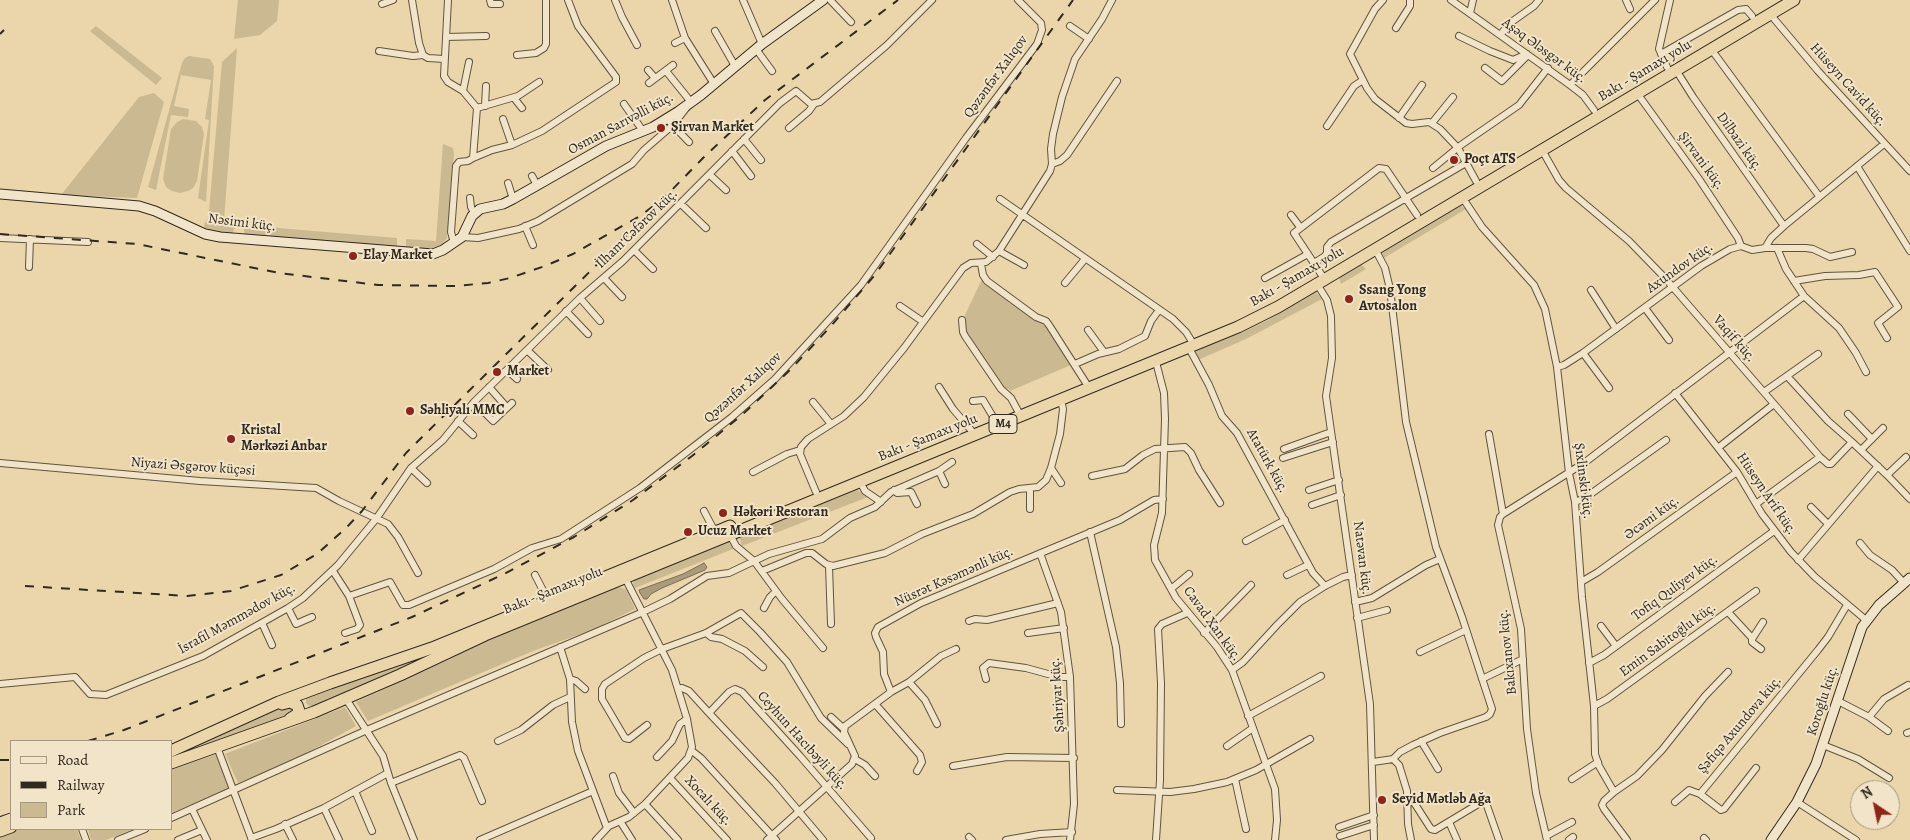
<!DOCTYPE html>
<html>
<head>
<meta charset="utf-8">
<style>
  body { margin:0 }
  #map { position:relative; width:1910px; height:840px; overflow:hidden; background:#ead6aa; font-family:Alegreya,serif }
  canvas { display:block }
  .legend { position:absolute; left:10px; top:740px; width:162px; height:90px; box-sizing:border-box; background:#f1e4c8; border:1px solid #a59984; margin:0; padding:6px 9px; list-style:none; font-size:15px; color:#32291f }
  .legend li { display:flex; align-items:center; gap:10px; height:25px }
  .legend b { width:25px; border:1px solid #a59984 }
  .north { position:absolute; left:1850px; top:780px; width:50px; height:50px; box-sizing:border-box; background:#f1e4c8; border:1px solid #a59984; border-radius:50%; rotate:326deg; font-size:14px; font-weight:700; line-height:20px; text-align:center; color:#32291f }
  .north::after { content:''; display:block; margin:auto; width:18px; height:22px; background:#8f2418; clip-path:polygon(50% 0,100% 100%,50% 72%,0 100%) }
</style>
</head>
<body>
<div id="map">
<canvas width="1910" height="840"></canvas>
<ul class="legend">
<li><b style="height:6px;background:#f1e4c8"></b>Road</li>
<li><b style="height:6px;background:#32291f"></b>Railway</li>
<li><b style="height:14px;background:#cbb992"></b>Park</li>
</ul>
<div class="north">N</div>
</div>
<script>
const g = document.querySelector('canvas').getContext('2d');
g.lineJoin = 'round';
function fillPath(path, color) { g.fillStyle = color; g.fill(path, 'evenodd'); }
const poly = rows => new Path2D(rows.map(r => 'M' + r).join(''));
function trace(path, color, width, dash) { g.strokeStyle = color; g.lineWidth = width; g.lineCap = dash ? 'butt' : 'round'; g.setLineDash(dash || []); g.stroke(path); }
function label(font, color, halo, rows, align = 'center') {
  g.font = font + ' Alegreya,serif'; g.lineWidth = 4; g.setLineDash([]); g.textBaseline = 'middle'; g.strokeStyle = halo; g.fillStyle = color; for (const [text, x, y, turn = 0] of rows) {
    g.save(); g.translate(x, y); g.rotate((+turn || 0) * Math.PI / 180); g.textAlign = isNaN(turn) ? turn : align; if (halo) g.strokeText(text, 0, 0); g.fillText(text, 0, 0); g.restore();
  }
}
const green = poly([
  [238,0,279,0,277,21,260,35,234,39],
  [96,26,162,78,156,85,90,31],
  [237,48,224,220,209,211,222,62],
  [189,56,210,59,214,66,206,202,198,198,209,120,205,119,211,80,181,75,174,106,189,109,188,117,171,115,156,190,148,187,182,63,185,58],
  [154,93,164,102,137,198,61,195,139,97],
  [183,119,196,121,202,127,204,134,197,181,193,188,188,191,180,193,172,191,166,187,163,179,171,129,177,122],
  [443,144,453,148,454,154,447,238,441,246,435,250,406,249,406,239,436,241],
  [1460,205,1466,209,1384,258,1382,252],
  [211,215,224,224,236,225,232,234,205,230,204,224],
  [243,225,397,238,397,247,245,236],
  [1361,264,1366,269,1341,284,1339,277],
  [982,279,1044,322,1071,365,1010,391,1008,388,1004,390,964,329,965,315],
  [1315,291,1322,299,1246,339,1198,360,1196,351,1243,332,1268,320],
  [857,490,868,497,742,546,739,537],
  [728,541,733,549,635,588,633,584,634,581,637,578],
  [617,587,626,589,635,609,592,630,533,651,368,721,356,702,448,660,508,630],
  [456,644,317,705,310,707,306,703,306,698,309,696],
  [286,705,295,707,294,714,171,758,171,756],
  [345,707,356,726,285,765,238,783,225,754],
  [217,754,230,788,171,813,171,769],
  [20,829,77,829,81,840,0,840,0,837],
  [88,829,133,829,106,840,91,840]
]);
const water = poly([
  [704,563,707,567,705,570,662,588,651,594,647,599,644,599,640,593,639,590,683,574,704,563]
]);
const street = poly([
  [412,0,419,43,423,55,428,58,444,59],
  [448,0,444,76,448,82,463,91,477,108,473,158,468,161,459,162,456,166,451,232,454,243],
  [490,0,491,4,500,4],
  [615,0,622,17,637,45],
  [672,0,685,38,714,84],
  [743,0,762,44],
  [830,0,851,22],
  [1383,0,1375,9,1350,54,1367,88,1375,99,1406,123,1412,124,1429,122,1440,129,1458,148,1476,181],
  [1451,0,1570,85,1583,95,1594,110],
  [1626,0,1630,9],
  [382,4,393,0],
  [1470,13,1473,0],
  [1770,14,1818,71,1910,171],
  [1070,26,1089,39],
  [1396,28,1410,6,1410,0],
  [715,31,735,66],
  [1501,34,1510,23,1534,6,1539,0],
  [1459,36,1490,51,1513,60,1527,54],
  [446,37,486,36],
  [675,43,685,38],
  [756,49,772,71],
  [1711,49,1819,196],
  [379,51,413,56,423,55],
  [1661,54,1738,10,1746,9,1752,16],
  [517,55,536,53,544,48,546,44,546,0],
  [1667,67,1659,49,1670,0],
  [1485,68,1502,81,1526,57],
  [648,70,655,78],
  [1676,70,1693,97,1784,226],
  [649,83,673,65],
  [1570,85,1655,0],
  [463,91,469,62],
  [1637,93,1699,179,1738,238,1741,246],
  [514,98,522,108],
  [624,104,643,131],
  [485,106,486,86],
  [477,108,518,96,539,82],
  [1399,118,1422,85],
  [503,119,512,145],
  [667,119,689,142],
  [1432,123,1453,97],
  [1327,126,1354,86,1363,80],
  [789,128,809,111,814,104],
  [744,139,761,160],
  [1542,150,1559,180,1566,188,1629,241,1664,277,1820,457,1828,464,1831,464,1852,442,1887,475,1910,499],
  [732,151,751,176],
  [473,158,492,150,512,145,542,131,616,82,616,77,578,26,568,0],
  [1052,164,1060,161,1067,155,1117,81],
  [1857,166,1910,251],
  [1433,168,1461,145,1519,105,1548,68],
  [710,175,726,190],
  [532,176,537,185],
  [508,183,513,199],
  [1462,197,1482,227,1534,285,1545,309,1557,367,1569,473,1575,502,1582,597,1594,706,1595,754,1599,766,1614,792],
  [470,198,471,207,474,213],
  [1000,199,1173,319,1186,332,1191,340],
  [681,204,706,228],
  [1291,215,1300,227],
  [525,226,533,245],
  [462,237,478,238,519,229,538,221,632,164,644,150,673,125,691,102,666,71],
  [0,238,88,242],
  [977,244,993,257],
  [1765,248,1806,248,1813,249,1830,257,1852,252],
  [1777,248,1786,269,1804,296,1839,328,1856,353,1866,372],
  [1375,249,1385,268,1390,289,1406,422,1436,547,1462,617,1492,709,1490,714,1486,717,1440,733,1413,745,1400,752,1393,759],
  [634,250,653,269],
  [999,251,1024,265],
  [1314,263,1325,256,1327,253,1327,247,1331,242,1466,163],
  [981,264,983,275,987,281,1036,317,1046,321,1049,325,1086,383],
  [29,267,30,239],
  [1321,274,1294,233,1379,168,1386,169,1417,215],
  [604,278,622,297],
  [1265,278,1308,254],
  [1794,281,1825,276,1859,275,1875,272,1898,307,1878,323,1887,338],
  [1065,283,1085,259],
  [1317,284,1327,300,1331,316,1332,358,1326,396,1370,704,1374,840],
  [1591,290,1616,329],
  [580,298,600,321],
  [900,306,922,321],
  [1645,308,1669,340],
  [566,311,588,334],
  [962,320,963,332,965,336,1001,389,1011,398,1018,411],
  [1088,330,1104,352],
  [1189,348,1209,385,1222,416,1237,433,1313,573,1325,586],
  [527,350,548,370],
  [1583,353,1609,388],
  [1156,362,1164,393,1165,419,1162,513,1154,545,1155,560,1176,598,1217,647,1232,670,1275,789,1277,820,1275,840],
  [1075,364,1098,354,1119,349,1145,336,1151,321,1159,310],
  [1557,367,1564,365,1583,353,1701,266,1730,249,1741,246,1752,250,1765,248,1771,238,1784,226,1884,144],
  [507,370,517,379],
  [1787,376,1828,421,1852,442],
  [489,387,504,404],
  [939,387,953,409,971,430],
  [1764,392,1818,354],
  [1675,393,1737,472,1762,514,1791,552,1815,577,1866,620],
  [973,401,983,400,995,420],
  [474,402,493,421,512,403],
  [813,402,831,424],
  [1848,414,1872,439],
  [458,421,473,435],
  [1489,434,1503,514,1500,517,1498,525,1521,629,1527,729,1536,793,1547,840],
  [1719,447,1774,404],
  [1284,449,1331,432],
  [1861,450,1883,428],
  [1283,458,1333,442],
  [0,463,200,481,316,488,339,501,388,524,398,537,418,573],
  [411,468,427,483],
  [1051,468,1061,483],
  [939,471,945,484],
  [753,472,787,454,800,450],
  [1887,475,1906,457],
  [1092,476,1125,469,1143,455,1155,449,1185,447,1191,453,1199,470,1220,503],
  [860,482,865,491,881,502],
  [1030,489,1030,509],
  [894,490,897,493,911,492,917,504],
  [1309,490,1339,480],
  [816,492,800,454,801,447,808,439,844,416,864,397,904,348,963,268,971,263,986,262,999,251,1050,171,1052,164,1051,149,1053,134,1062,97,1075,59,1102,19,1112,0],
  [1575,502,1585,498,1666,440],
  [1756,504,1820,457],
  [1312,505,1341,495],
  [1811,507,1828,524],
  [704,511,715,532],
  [1503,514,1584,463,1804,296],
  [1090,532,1116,647,1120,683,1121,724],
  [730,535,736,546,754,561,782,599,823,648],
  [1246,541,1285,520],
  [1860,543,1870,555,1892,570,1904,583],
  [1040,553,1061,612,1070,677,1074,804,1070,840],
  [1798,560,1878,466],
  [829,566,831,624],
  [333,571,349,596,390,582,403,605,409,605,494,569,532,548,561,539,640,488,732,417,775,379,861,285,966,138,1037,44,1042,30,1041,23,1018,0],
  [762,571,806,553,812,553,826,564,833,566,885,553,922,534,973,514,1010,492,1019,489,1038,487,1046,480,1051,468,1060,434,1063,409,1061,400],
  [535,575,548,600],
  [1287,575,1308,565],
  [1581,582,1598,572,1737,472],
  [1171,589,1189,574],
  [1355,602,1372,598,1426,565,1440,559],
  [288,608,296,624,312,617],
  [764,608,770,597,776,591],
  [1728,612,1752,638],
  [1357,618,1387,610],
  [969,621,975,619,987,620,1058,603],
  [262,623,272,645],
  [1601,626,1616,646],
  [345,633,357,629,360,625,349,596],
  [706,633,711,637,722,639,745,651,763,667],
  [1028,633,1064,628],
  [1204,633,1251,585],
  [560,647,570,679,572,722,578,751,607,828],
  [1761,649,1752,642,1752,639,1763,622],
  [1420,652,1466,630],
  [1589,663,1604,655,1774,531],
  [1232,670,1243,662,1277,625,1300,602,1325,586,1343,577,1352,575],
  [570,679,576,681,585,689],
  [986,679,983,668,989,663,1026,668,1059,677,1070,677],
  [1482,679,1523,659],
  [909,682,925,700,937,724],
  [0,684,75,677,90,694,106,695,203,656,288,608,303,598,338,565,376,519,411,468,443,440,474,402,580,298,623,261,780,103,796,91,811,104,820,102,887,45,932,0],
  [678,689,682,688,689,691,709,713,775,783,823,840],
  [891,692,909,682,941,656,956,649],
  [346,699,383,756,391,783,414,840],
  [1838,701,1869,717,1884,699,1908,685],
  [876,705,920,755,922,762,917,771],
  [1594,706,1607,699,1756,591],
  [709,713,729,692,735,689,742,692,800,756,871,838],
  [1248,716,1321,676],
  [831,717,844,729],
  [1869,717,1888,731],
  [647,725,629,739,625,738,602,699,602,689,605,684,644,658,662,649,706,633,741,613,760,632,787,662,821,718,848,744],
  [1907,733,1910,732],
  [498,741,521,730,553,705,570,697],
  [1421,741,1438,769],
  [1823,745,1858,759,1889,778],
  [1227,746,1253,728],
  [217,747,252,840],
  [692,751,701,758,776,840],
  [657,757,672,741,680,724,687,719],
  [855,759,865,765,875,776],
  [1373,762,1393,759,1399,765,1407,791,1408,824,1411,840],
  [953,766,1007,757,1074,758],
  [1756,768,1724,809,1721,810,1700,794,1818,650,1828,637,1847,605],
  [613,776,619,793,634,813],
  [670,778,727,840],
  [1235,779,1246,829],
  [1572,779,1598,762],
  [391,783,460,755,464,758,482,801],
  [1117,790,1170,792,1194,789,1227,782,1256,770,1310,739],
  [355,791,372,831],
  [1408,797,1413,801,1431,829,1435,830,1485,800,1499,840],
  [1675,802,1689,790,1700,794],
  [1797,802,1856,840],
  [645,804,678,840],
  [324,808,339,840],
  [192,809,207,840],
  [171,818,367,730,643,612,670,599,707,576,729,573,769,554,822,539,850,518,875,507,891,492,939,471,952,462],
  [620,821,632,840],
  [1449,822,1457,840],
  [285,824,293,840],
  [1339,827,1374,815],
  [82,829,86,840],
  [1340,836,1374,825],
  [1546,836,1572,822],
  [969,837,972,840],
  [251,838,276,829,324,808,388,773],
  [1704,838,1706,840],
  [118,840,145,829],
  [178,840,202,830],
  [480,840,593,791],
  [596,840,609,826,629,817,645,804,688,758,692,747,687,719,672,670,625,578],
  [767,840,852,764,855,756,844,732,845,726,891,692,884,674,883,652,876,637,875,633,878,627,921,603,1120,520,1154,500,1163,499],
  [1006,840,1040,834,1072,832],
  [1156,840,1160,780,1161,683,1158,629,1162,624,1187,613],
  [1569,840,1573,837],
  [1627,840,1604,809,1602,805,1604,801,1614,792,1637,776,1662,750,1705,696,1728,672]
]);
const secondary = poly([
  [0,194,139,206,155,211,205,234,220,237,433,254,443,250,462,237,472,216,480,209,503,204,513,199,606,146,653,127,679,111,701,95,762,44,823,0],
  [1771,840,1797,802,1816,764,1862,627,1879,605,1910,578]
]);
const highway = poly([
  [282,704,290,702,297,705,299,711,298,714,290,719],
  [171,751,279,702,330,683,432,648,730,526],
  [171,763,314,712,400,675,485,635,1238,327,1278,307,1317,284,1794,0],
  [0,823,11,819],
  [0,831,11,827]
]);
const rail = poly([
  [0,34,4,30],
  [0,234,137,244,279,273,378,285,455,286,488,283,510,278,545,266,573,254,640,216,664,198,704,157,765,100,898,0],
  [25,586,187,596,231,591,281,575,317,554,347,527,362,511,406,453,639,223],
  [88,741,124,730,412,617,504,574,574,537,633,500,692,456,743,414,790,370,831,326,874,276,1073,0],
  [0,760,11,760]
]);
const markers = [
  [661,128,5,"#8f2418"],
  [1454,160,5,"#8f2418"],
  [353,256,5,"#8f2418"],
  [1349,299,5,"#8f2418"],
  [497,372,5,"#8f2418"],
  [410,411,5,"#8f2418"],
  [231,439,5,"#8f2418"],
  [723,513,5,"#8f2418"],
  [688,532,5,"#8f2418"],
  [1382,800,5,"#8f2418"]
];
const shields = [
  [1003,424,28]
];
const shieldNames = [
  ["M4",1003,424]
];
const streetNames = [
  ["Aşəq Ələsgər küç.",1544,51,36],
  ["Bakı - Şamaxı yolu",1645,71,-31],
  ["Qəzənfər Xalıqov",996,77,-54],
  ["Hüseyn Cavid küç.",1848,85,48],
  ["Osman Sarıvəlli küç.",621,124,-28],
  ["Dilbazi küç.",1739,142,55],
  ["Şirvani küç.",1701,161,54],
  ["Nəsimi küç.",242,223,7],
  ["İlham Cəfərov küç.",637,229,-44],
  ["Axundov küç.",1680,268,-35],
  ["Bakı - Şamaxı yolu",1297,277,-30],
  ["Vaqif küç.",1734,339,49],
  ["Qəzənfər Xalıqov",743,388,-42],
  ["Bakı - Şamaxı yolu",928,438,-22],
  ["Atatürk küç.",1267,461,61],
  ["Niyazi Əsgərov küçəsi",193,467,4],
  ["Şıxlinski küç.",1583,481,83],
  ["Hüseyn Arif küç.",1766,494,56],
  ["Əcəmi küç.",1652,518,-36],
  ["Natəvan küç.",1362,558,83],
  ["Nüsrət Kəsəmənli küç.",954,577,-24],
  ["Tofiq Quliyev küç.",1675,588,-36],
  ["Bakı - Şamaxı yolu",553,591,-22],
  ["İsrafil Məmmədov küç.",237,619,-29],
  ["Cavad Xan küç.",1212,624,54],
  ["Emin Sabitoğlu küç.",1668,640,-36],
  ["Bakıxanov küç.",1508,652,-96],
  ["Şəhriyar küç.",1058,695,-94],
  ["Koroğlu küç.",1823,701,-72],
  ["Şəfiqə Axundova küç.",1740,725,-50],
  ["Ceyhun Hacıbəyli küç.",802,741,48],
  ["Xocalı küç.",708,801,47]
];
const poiNames = [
  ["Şirvan Market",671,128],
  ["Poçt ATS",1464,160],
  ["Elay Market",363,256],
  ["Ssang Yong",1359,291],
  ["Avtosalon",1359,307],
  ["Market",507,372],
  ["Səhliyalı MMC",420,411],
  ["Kristal",241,431],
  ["Mərkəzi Anbar",241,447],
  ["Həkəri Restoran",733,513],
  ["Ucuz Market",698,532],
  ["Seyid Mətləb Ağa",1392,800]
];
fillPath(green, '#cbb992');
fillPath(water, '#ab9b7b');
trace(water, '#7b6d56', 1);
trace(street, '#605442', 8);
trace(secondary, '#32291f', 11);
trace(highway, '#32291f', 13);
trace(street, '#f1e4c8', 6);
trace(secondary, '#f1e4c8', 9);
trace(highway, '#ead6aa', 11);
trace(rail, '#32291f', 2, [9, 9]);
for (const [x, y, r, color] of markers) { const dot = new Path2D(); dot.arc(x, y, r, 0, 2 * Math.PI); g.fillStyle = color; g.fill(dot); trace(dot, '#f1e4c8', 2); }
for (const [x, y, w] of shields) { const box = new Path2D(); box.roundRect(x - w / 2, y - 9.5, w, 19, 4); g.fillStyle = '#f1e4c8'; g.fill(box); trace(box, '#32291f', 1); }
label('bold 12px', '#32291f', null, shieldNames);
label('14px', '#32291f', '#f1e4c8', streetNames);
label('bold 14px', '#32291f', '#f1e4c8', poiNames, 'left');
</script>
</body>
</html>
